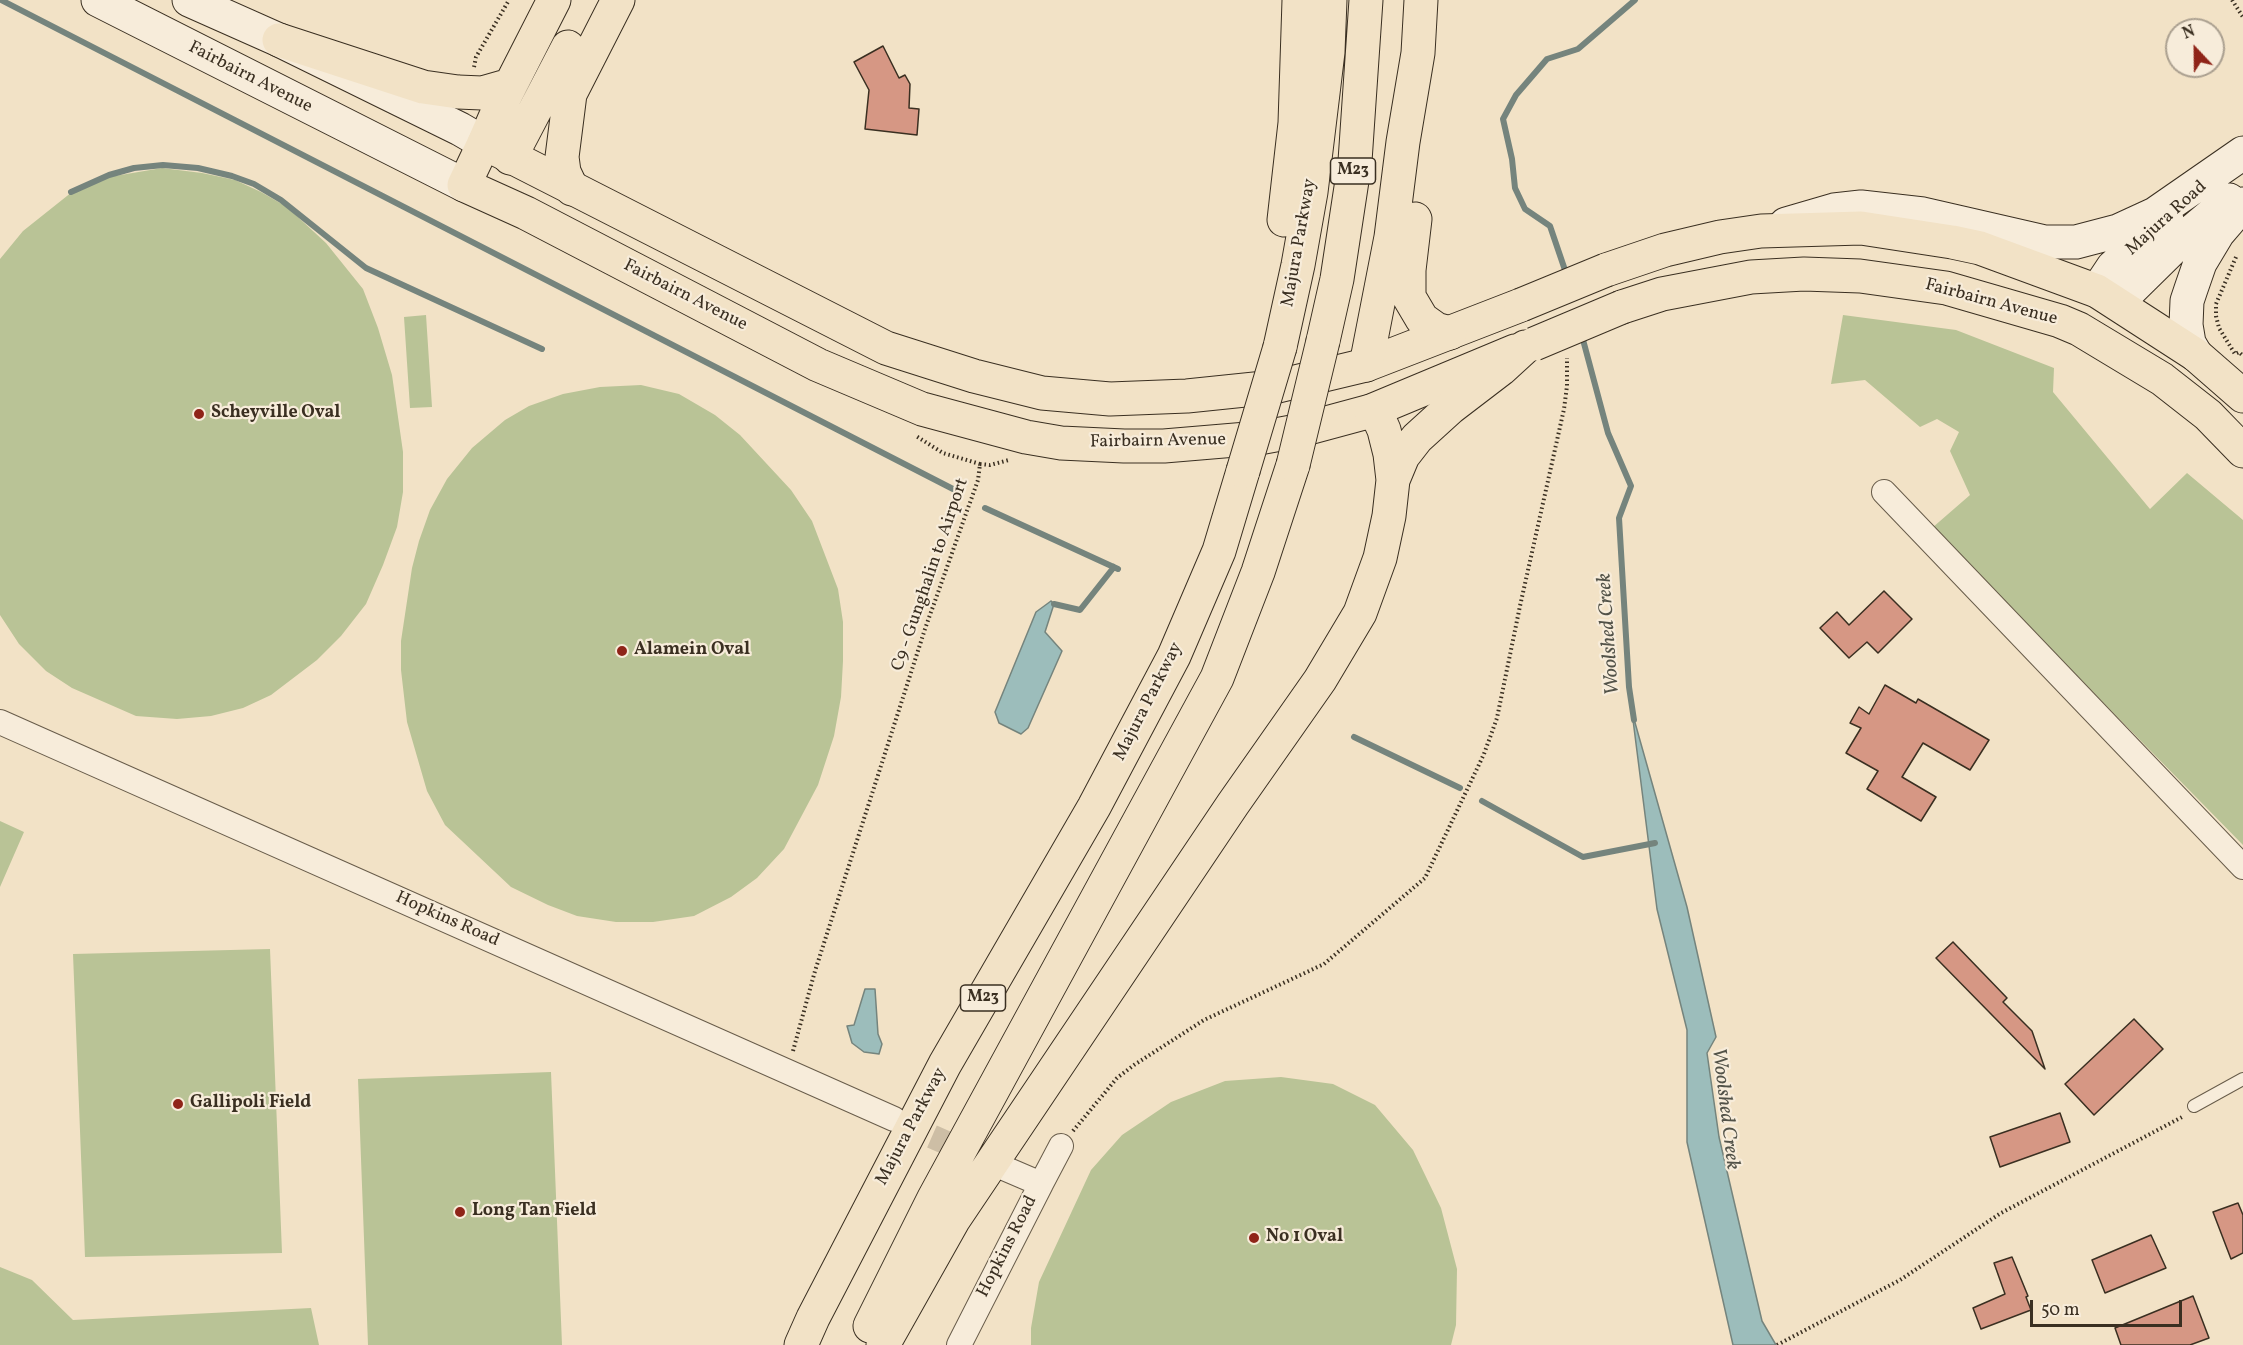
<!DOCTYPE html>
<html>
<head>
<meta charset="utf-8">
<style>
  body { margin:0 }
  #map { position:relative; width:2243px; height:1345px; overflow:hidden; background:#f2e2c6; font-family:Vollkorn,serif }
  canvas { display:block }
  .north { position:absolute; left:2165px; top:18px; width:60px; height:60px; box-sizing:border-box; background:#f7ecda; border:2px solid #aba090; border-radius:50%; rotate:338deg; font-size:16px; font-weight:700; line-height:24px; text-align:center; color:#3a2f21 }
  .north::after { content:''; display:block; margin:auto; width:21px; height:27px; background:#8f2418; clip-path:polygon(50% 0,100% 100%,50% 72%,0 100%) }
  .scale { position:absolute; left:2030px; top:1300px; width:152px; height:27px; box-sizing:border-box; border:3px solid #3a2f21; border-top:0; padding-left:8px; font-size:18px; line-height:21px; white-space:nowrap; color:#3a2f21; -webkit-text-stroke:4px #f7ecda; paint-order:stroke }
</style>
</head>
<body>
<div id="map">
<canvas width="2243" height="1345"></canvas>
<div class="north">N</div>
<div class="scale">50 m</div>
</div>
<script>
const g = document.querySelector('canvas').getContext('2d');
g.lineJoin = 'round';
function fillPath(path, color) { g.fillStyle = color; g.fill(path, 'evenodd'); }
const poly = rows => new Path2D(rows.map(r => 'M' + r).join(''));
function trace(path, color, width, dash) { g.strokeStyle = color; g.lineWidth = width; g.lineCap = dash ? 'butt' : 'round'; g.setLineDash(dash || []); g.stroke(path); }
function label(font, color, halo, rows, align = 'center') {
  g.font = font + ' Vollkorn,serif'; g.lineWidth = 4.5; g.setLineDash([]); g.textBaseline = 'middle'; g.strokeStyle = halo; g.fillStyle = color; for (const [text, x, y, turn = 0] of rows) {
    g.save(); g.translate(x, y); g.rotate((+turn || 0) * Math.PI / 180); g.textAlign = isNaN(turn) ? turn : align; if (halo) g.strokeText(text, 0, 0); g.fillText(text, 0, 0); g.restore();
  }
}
const green = poly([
  [162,168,202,173,235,180,261,192,287,207,326,243,363,289,378,328,392,375,403,452,403,492,397,527,383,565,366,604,341,636,317,660,271,695,243,708,211,716,177,719,136,716,72,688,46,671,19,644,0,615,0,259,23,231,72,192,103,178],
  [426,315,432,407,410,408,404,317],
  [1843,315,1956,330,2054,368,2053,392,2150,509,2187,473,2243,520,2243,845,1932,528,1970,495,1950,451,1959,432,1937,419,1920,427,1865,380,1831,384],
  [641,385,679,394,715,415,740,435,791,490,812,521,838,589,843,622,843,661,841,697,834,736,818,785,784,849,757,878,731,897,694,916,653,922,616,922,577,916,548,905,511,887,445,825,427,791,407,722,401,670,401,641,412,568,419,541,430,510,447,479,472,448,505,420,529,406,563,394,600,387],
  [0,821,24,832,0,887],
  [270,949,282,1253,85,1257,73,954],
  [551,1072,562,1345,368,1345,358,1079],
  [1281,1077,1333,1084,1375,1105,1413,1150,1441,1208,1457,1269,1456,1325,1451,1345,1031,1345,1031,1328,1039,1282,1091,1170,1122,1135,1171,1102,1225,1081],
  [0,1267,32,1280,73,1320,311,1308,319,1345,0,1345]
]);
const water = poly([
  [1051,601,1054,604,1045,632,1062,651,1028,728,1021,734,999,723,995,712,1036,612,1051,601],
  [1632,712,1687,907,1716,1037,1707,1053,1719,1137,1762,1321,1776,1345,1733,1345,1687,1142,1687,1030,1657,909,1632,712],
  [865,989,875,989,878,1034,882,1044,879,1054,864,1052,852,1043,847,1026,854,1025,865,989]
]);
const stream = poly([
  [1,0,953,489],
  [71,192,109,175,134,168,163,165,198,168,232,176,254,184,281,200,366,268,542,349],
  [1567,276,1550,226,1525,209,1515,188,1512,159,1503,119,1516,95,1547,59,1578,49,1635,0],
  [1582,336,1608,433,1631,486,1619,518,1629,687,1634,720],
  [985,508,1118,569],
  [1054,604,1080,610,1114,567],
  [1354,737,1460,788],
  [1482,801,1583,857,1655,843]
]);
const building = poly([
  [883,46,899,78,905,75,910,84,909,108,919,109,917,135,865,129,869,90,854,62,883,46],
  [1884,591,1912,619,1878,653,1867,642,1849,658,1820,628,1837,612,1849,625,1884,591],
  [1885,685,1916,703,1918,699,1989,740,1970,770,1923,743,1902,777,1936,797,1921,821,1867,789,1878,771,1846,753,1861,728,1850,723,1859,707,1869,714,1885,685],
  [1953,942,2007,998,2003,1002,2032,1031,2045,1069,1936,958,1953,942],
  [2134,1019,2163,1049,2094,1115,2065,1084,2134,1019],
  [2060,1113,2070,1142,2000,1167,1990,1137,2060,1113],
  [2238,1203,2243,1215,2243,1253,2231,1259,2213,1212,2238,1203],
  [2151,1235,2166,1268,2105,1293,2092,1260,2151,1235],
  [2012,1257,2028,1296,2026,1297,2031,1310,1981,1329,1973,1308,2005,1294,1994,1263,2012,1257],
  [2193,1296,2209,1338,2190,1345,2121,1345,2115,1328,2193,1296]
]);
const streetTunnel = poly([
  [899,1122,1006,1169]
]);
const path = poly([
  [2232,0,2243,17],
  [474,67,476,57,509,0],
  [2236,257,2216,304,2216,316,2219,328,2235,354,2239,352,2243,356],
  [980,464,990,465,1009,460],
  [793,1051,815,971,925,629,978,480,980,464,943,453,916,436],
  [1073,1131,1117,1078,1134,1065,1204,1020,1324,964,1425,878,1484,754,1497,718,1520,606,1564,409,1567,386,1567,358],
  [1777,1345,1900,1280,2001,1213,2184,1116]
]);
const lane = poly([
  [2194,1106,2243,1079]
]);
const street = poly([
  [1884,492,2243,867],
  [0,722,894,1119],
  [1041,1184,1061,1146],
  [959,1345,1041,1184,1006,1169]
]);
const secondary = poly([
  [98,0,464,185],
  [189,0,279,40,460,129,484,143],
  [1786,224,1834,210,1861,207,1923,214,2045,242,2076,242,2118,231,2155,214,2243,153],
  [2097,291,2113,267,2167,220],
  [2117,303,2178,243,2229,200],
  [2196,355,2189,343,2186,325,2187,301,2191,289,2200,263,2218,233,2243,204]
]);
const primary = poly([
  [1606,270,1665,250,1720,237,1761,231,1861,228,1952,242,1980,248,2097,291,2196,355,2243,396],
  [1622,307,1662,294,1751,277,1804,274,1860,276,1946,288,2060,321,2079,329,2162,379,2208,415,2243,451],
  [1515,351,1371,411,1297,431,1259,438,1164,446,1124,446,1061,443,1026,437,922,409,818,365,526,213,464,185,484,143,886,348,974,376,1042,393,1110,399,1187,396,1274,387,1366,365,1521,305]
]);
const highway = poly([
  [279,40,423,87,458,92,482,93,510,85],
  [484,143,501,104,554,0],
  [510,158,568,47],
  [572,189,564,172,562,157,570,94,618,0],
  [1415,219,1409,270,1409,297,1422,319,1436,329,1450,333],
  [1284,220,1295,123,1299,0],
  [1323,341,1337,279,1355,161,1366,0],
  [1280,347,1298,265,1311,192,1328,52,1330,0],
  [1366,365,1391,237,1403,142,1418,53,1421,0],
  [1393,480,1403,456,1417,438,1450,408,1501,369,1525,347],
  [870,1326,934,1198,1217,678,1258,572,1293,465],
  [801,1345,813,1318,945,1064,1094,807,1174,656,1219,551,1243,471],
  [883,1345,954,1219,1233,804,1320,680,1360,613,1380,558,1389,516,1393,480,1390,454,1384,430,1380,421,1371,411]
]);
const primaryBridge = poly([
  [1521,305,1606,270],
  [1534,344,1622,307]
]);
const highwayBridge = poly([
  [1293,465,1323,341],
  [1243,471,1280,347]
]);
const markers = [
  [199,414,6,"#8f2418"],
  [622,651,6,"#8f2418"],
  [178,1104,6,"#8f2418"],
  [460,1212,6,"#8f2418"],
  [1254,1238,6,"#8f2418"]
];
const shields = [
  [1353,171,45],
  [983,998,45]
];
const shieldNames = [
  ["M23",1353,171],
  ["M23",983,998]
];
const streetNames = [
  ["Fairbairn Avenue",250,78,27],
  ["Majura Road",2167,219,-42],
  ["Majura Parkway",1300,243,-80],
  ["Fairbairn Avenue",685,296,27],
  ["Fairbairn Avenue",1991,303,15],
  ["Fairbairn Avenue",1158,442,-1],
  ["C9 - Gunghalin to Airport",931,575,-71],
  ["Majura Parkway",1149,702,-63],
  ["Hopkins Road",447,920,24],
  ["Majura Parkway",912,1127,-62],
  ["Hopkins Road",1008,1247,-63]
];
const poiNames = [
  ["Scheyville Oval",211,414],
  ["Alamein Oval",634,651],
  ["Gallipoli Field",190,1104],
  ["Long Tan Field",472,1212],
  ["No 1 Oval",1266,1238]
];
const waterNames = [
  ["Woolshed Creek",1610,634,-94],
  ["Woolshed Creek",1724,1109,83]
];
fillPath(green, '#b9c396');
fillPath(water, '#9cbdbb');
trace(water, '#75847d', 1.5);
trace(stream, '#75847d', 6);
fillPath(building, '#d69784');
trace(building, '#3a2f21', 1.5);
trace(streetTunnel, '#cdbea5', 24, [24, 12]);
trace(lane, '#685c4a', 14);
trace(street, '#685c4a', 26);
trace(secondary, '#3a2f21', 35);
trace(primary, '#3a2f21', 35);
trace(highway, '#3a2f21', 35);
trace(path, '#3a2f21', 4, [1.5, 3]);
trace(lane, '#f7ecda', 12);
trace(street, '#f7ecda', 24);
trace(secondary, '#f7ecda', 33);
trace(primary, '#f2e2c6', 33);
trace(highway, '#f2e2c6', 33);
trace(primaryBridge, '#3a2f21', 35, []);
trace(highwayBridge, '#3a2f21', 35, []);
trace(primaryBridge, '#f2e2c6', 33);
trace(highwayBridge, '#f2e2c6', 33);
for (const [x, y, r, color] of markers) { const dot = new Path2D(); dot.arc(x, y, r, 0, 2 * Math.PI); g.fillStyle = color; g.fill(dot); trace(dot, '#f7ecda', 2); }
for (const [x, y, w] of shields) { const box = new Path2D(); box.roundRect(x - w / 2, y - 13, w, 26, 4.5); g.fillStyle = '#f7ecda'; g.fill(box); trace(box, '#3a2f21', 1.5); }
label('bold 16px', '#3a2f21', null, shieldNames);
label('18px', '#3a2f21', '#f7ecda', streetNames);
label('bold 18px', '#3a2f21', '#f7ecda', poiNames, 'left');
label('italic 20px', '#525248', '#f7ecda', waterNames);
</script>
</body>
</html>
